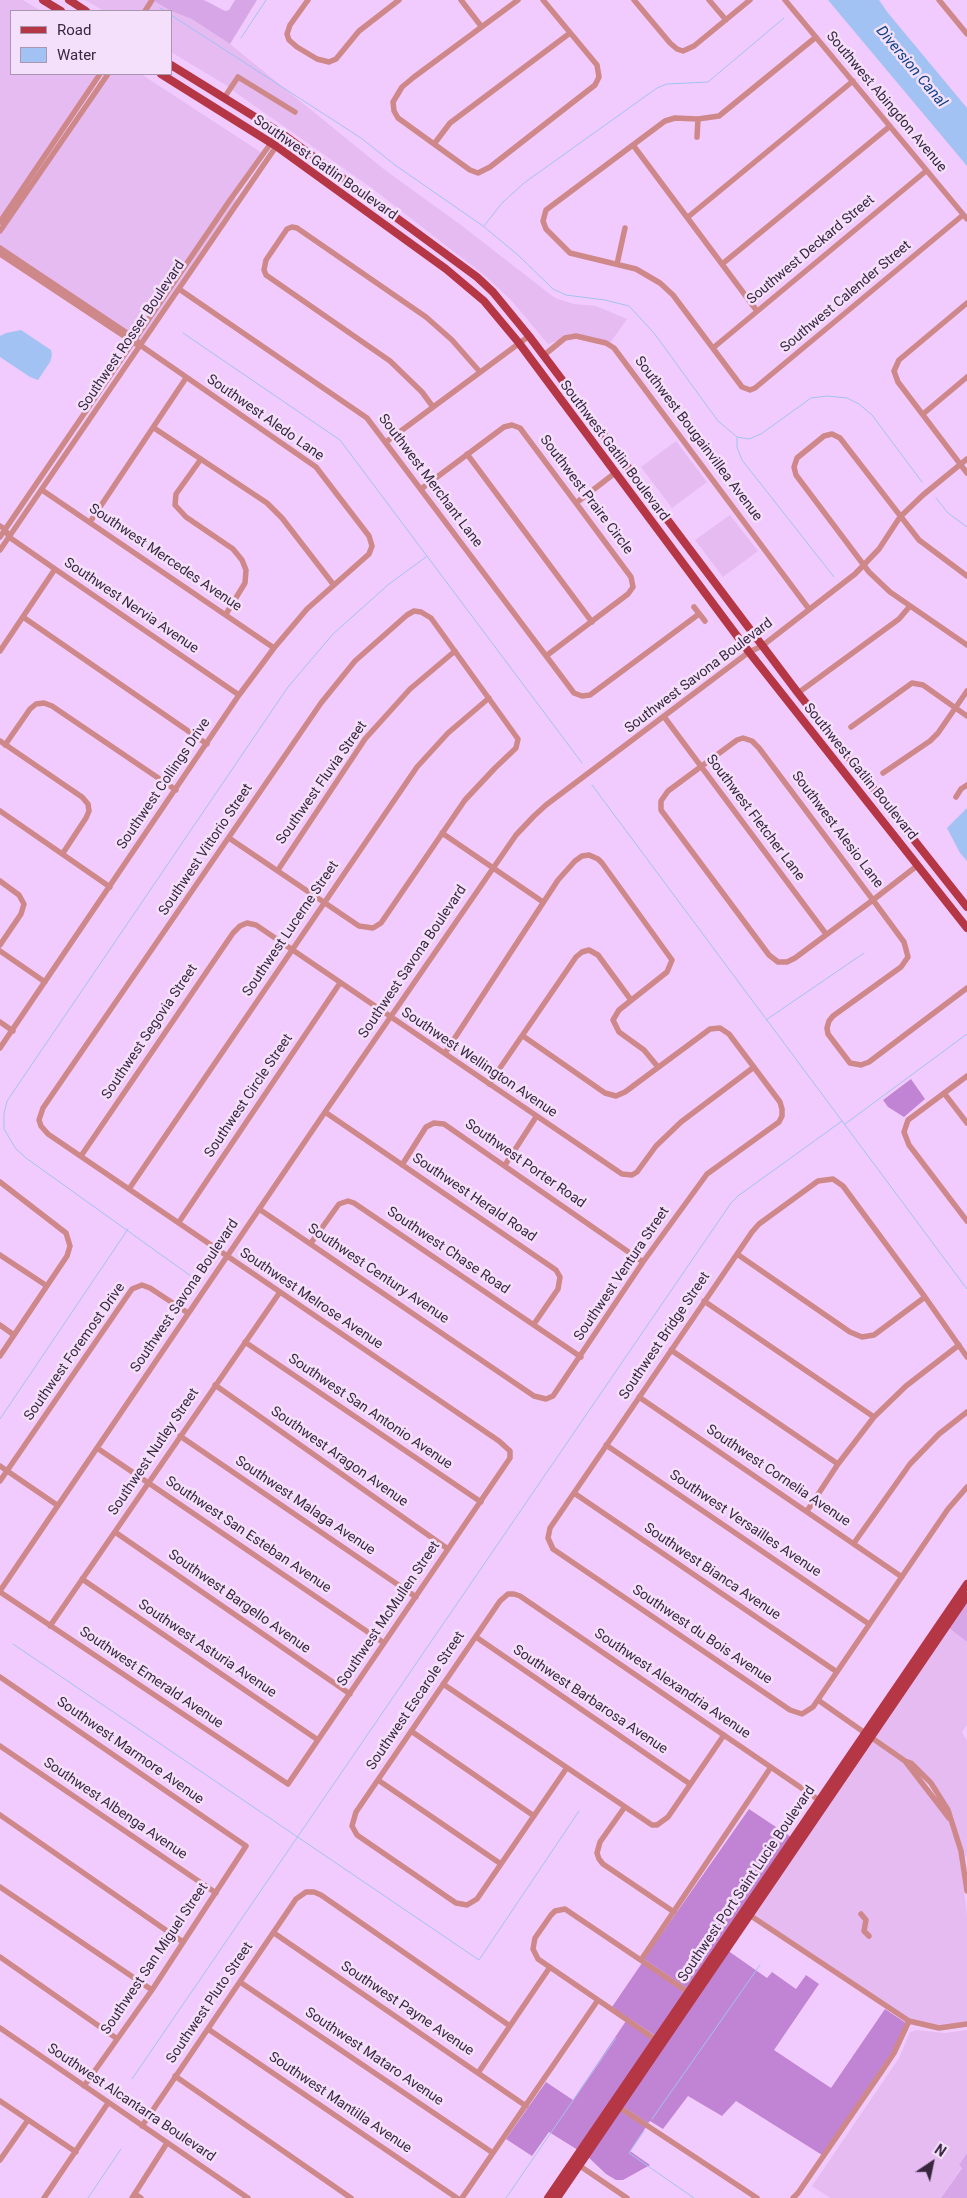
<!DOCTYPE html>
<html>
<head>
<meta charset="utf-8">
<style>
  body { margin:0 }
  #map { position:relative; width:967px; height:2198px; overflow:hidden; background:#f2cbfe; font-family:Roboto,sans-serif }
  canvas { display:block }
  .legend { position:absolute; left:10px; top:10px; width:162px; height:65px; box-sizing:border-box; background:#f4e0fa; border:1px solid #a996af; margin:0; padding:6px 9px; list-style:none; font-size:15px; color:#39263f }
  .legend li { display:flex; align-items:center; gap:10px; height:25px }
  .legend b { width:25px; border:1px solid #a996af }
  .north { position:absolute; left:907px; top:2138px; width:50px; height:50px; -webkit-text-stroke:4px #f4e0fa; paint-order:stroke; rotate:34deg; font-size:14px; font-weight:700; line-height:20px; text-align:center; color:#39263f }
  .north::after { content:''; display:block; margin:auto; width:18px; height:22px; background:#39263f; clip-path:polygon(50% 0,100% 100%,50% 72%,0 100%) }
</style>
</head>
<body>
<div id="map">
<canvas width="967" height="2198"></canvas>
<ul class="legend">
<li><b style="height:6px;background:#b53746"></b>Road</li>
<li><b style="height:14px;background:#a1c2f2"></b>Water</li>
</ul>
<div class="north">N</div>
</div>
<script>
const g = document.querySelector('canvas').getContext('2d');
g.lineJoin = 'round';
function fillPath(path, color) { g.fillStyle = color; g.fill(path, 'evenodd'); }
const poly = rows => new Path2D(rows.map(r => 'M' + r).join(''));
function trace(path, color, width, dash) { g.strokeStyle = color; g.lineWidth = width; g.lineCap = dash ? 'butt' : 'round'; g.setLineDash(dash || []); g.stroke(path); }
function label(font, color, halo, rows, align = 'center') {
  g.font = font + ' Roboto,sans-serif'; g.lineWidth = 5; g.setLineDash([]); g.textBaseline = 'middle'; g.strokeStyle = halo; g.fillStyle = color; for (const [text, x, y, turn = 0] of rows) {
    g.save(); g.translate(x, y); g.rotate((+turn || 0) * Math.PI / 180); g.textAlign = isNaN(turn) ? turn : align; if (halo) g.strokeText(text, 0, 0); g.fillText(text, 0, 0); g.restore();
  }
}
const built = poly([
  [0,0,23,0,41,11,11,11,11,74,97,74,0,219],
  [85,0,150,0,142,11,104,11],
  [154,1,171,11,193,19,230,44,385,170,461,225,555,298,574,304,596,306,627,319,610,343,576,334,548,344,511,300,484,275,373,189,232,90,238,80,295,115,297,112,239,75,229,87,171,52,171,11,147,11],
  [110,74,141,74,262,153,135,336,0,245,0,235],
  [234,198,237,200,141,341,138,338],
  [676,441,707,482,672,508,641,467],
  [730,515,758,551,723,577,695,540],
  [949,1628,967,1642,967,1725,962,1732,967,1741,967,1856,965,1857,950,1809,932,1782,913,1761,905,1758,874,1735],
  [871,1739,903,1763,915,1776,948,1819,959,1851,967,1915,967,2022,939,2026,910,2019,751,1913],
  [916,2030,945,2033,967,2030,967,2153,959,2165,962,2167,941,2198,830,2198,812,2186,899,2058,910,2032]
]);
const green = poly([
  [155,0,204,0,225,11,229,10,235,0,257,0,230,44,192,19,171,11,154,1],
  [967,1600,967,1642,949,1628],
  [967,2153,967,2198,941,2198,962,2168,959,2165]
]);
const forest = poly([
  [911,1079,925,1099,904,1117,888,1107,883,1100],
  [749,1809,794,1839,691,1991,644,1959],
  [727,1950,767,1978,772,1972,796,1989,806,1975,819,1984,774,2050,831,2088,885,2009,906,2023,892,2052,822,2155,736,2101,722,2116,688,2096,663,2129,650,2121,648,2123,619,2104],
  [642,1963,688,1995,659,2038,612,2007],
  [626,2021,656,2042,581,2152,549,2132,532,2156,506,2139,546,2082,573,2100],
  [617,2108,646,2127,630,2151,650,2165,623,2180,616,2180,606,2174,587,2156]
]);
const water = poly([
  [828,0,879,0,888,13,967,108,967,166],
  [21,330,51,350,52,355,50,362,38,380,30,377,0,357,0,336,6,333],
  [967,808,967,861,960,853,947,828]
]);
const stream = poly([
  [160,8,165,11],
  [171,15,361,138,395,165,483,226,518,255,553,289,566,295,605,300,629,306,654,333,718,421,737,437,749,439,761,434,811,398,827,396,847,398,859,404,872,415,922,482],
  [241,38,266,0],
  [484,226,502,203,524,183,657,88,667,84,708,82,784,18],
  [183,333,340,440,582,763],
  [737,438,737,447,742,460,834,577],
  [936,498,948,513,967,527],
  [592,785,967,1289],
  [766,1020,864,953],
  [845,1124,967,1034],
  [195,1279,26,1158,16,1149,4,1129,4,1114,7,1101,288,687,333,634,389,584,426,557],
  [0,1419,128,1229],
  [13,1644,479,1960,579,1811],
  [132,2079,731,1203,738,1196,842,1121],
  [652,2119,760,1965],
  [644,2131,629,2153,694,2198],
  [88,2198,121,2149],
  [506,2198,616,2038]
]);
const minor = poly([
  [308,0,290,25,287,34,289,40,297,47,317,59,329,62,336,59,359,31,399,0],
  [461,0,481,26],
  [518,0,414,77,402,87,393,102,394,111,398,118,470,170,478,173,490,167,595,85,599,77,597,65,543,0],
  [634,0,670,43,677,49,683,51,694,46,750,0],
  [709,0,726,20],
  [785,0,967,219],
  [939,0,967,34],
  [145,11,152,0],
  [816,37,719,116,698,119,675,118,665,121,546,210,543,221,546,229,570,253,636,269,660,283,673,295,742,387,750,390,755,388,963,215],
  [224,98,238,77,295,112],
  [697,137,698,119],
  [434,144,450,123,570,33],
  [633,145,757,311],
  [688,217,853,81],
  [0,222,100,74],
  [0,231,108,74],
  [0,248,136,339,140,345,316,467,369,536,372,546,369,554,307,609,274,648,239,695,0,1048],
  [0,254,136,344],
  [617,264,625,228],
  [722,264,890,126],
  [179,289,367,418,574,693,582,696,590,695,699,614],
  [967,303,899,360,894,371,898,382,967,473],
  [713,348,926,171],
  [543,356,565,338,576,336,606,343,614,348,809,609],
  [433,407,422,392,390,361,266,275,264,270,266,260,287,229,292,227,297,228,426,317,452,340,480,372],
  [923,414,967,377],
  [154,428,267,503,282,518,333,584],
  [386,442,529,336],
  [467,454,592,622],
  [201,459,176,494,175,505,186,517,233,549,242,560,246,570,245,583,226,614],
  [421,489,504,427,512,425,520,428,576,503,631,577,633,587,628,594,546,656],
  [42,490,274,648],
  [576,503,615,473],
  [90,522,186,378],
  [0,526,5,529,9,537,55,569,239,695],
  [0,537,230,200,279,132],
  [0,550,284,135],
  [967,576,919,540,840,438,832,434,824,436,797,458,794,467,796,475,869,572,890,592,967,645],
  [694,607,705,621],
  [23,617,207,744],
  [0,651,55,569],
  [798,693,899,619,910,606],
  [665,718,826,934],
  [851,727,912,683,923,685,967,716],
  [0,741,82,797,88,804,89,811,86,818,63,853],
  [5,745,30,709,36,704,44,703,52,706,176,790],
  [883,773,930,741,938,733,967,691],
  [956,797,961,789,967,785],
  [0,811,110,887],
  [442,833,543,902],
  [918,865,873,900,795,958,787,962,778,962,769,955,661,810,661,801,668,791,737,740,743,738,752,741,759,748,873,900,904,942,908,957,901,967,833,1016,829,1021,827,1028,828,1034,850,1063,861,1065,869,1062,967,988],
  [278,870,365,739,410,689,455,651],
  [0,881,19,895,24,904,21,914,0,945],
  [0,951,45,982],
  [0,1022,13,1031],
  [445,1053,558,880,575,861,582,856,589,855,598,859,602,863,672,960,667,972,619,1010,613,1020,619,1032,644,1050,658,1067],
  [967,1076,908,1120,904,1132,909,1145,967,1221],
  [489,1084,576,957,582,952,589,950,598,955,631,1000],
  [944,1093,967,1123],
  [325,1112,556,1270,560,1277,558,1289,534,1324],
  [81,1156,233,933,240,926,247,923,256,925,622,1174,632,1175,637,1172,656,1146,681,1122,754,1067],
  [402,1165,426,1127,434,1123,444,1124,643,1262],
  [505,1165,536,1117],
  [0,1182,66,1233,70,1246,67,1256,0,1356],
  [129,1189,417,767,448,733,489,698],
  [259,1209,534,1396,546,1399,553,1396,643,1262,707,1174,779,1122,782,1116,782,1109,780,1102,729,1034,720,1028,710,1029,625,1092,616,1096,605,1093,523,1036],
  [179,1222,340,983],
  [311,1243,339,1204,348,1201,354,1203,581,1357],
  [737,1254,850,1332,862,1337,874,1335,925,1297],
  [0,1255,47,1286],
  [704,1301,874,1417],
  [0,1325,14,1335],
  [245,1342,481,1502],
  [671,1350,838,1464],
  [967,1357,925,1297,843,1186,833,1179,818,1181,759,1224,752,1232,550,1528,548,1538,553,1549,790,1710,802,1714,813,1707,948,1509,967,1487],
  [215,1385,448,1549],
  [639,1397,902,1577],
  [180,1436,416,1597],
  [606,1445,869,1624],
  [97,1448,384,1643],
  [0,1466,57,1505],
  [0,1481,132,1289,142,1285,150,1288,188,1313],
  [574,1493,837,1672],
  [807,1511,838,1464,874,1417,906,1386,959,1345],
  [115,1532,350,1694],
  [854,1543,910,1464,939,1434,967,1412],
  [82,1579,318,1740],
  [0,1591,325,1112,516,835,534,816,546,805,749,652,762,646,855,574,879,549,900,517,923,495,967,459],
  [0,1592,288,1784,510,1458,510,1451,499,1441,48,1134,41,1126,39,1120,43,1108,321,703,355,661,407,615,414,611,421,612,431,618,518,739,516,748,495,768,465,800,381,923,373,928,359,926,229,838],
  [50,1626,280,1292],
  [476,1637,690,1784],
  [0,1677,246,1846,152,1990,84,2086],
  [443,1684,652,1825,657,1825,668,1817,724,1735],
  [818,1700,905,1761,911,1763,931,1783,948,1810,961,1851,967,1891],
  [411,1731,534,1816],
  [0,1746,216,1893],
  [905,1761,949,1818],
  [566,1769,477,1899,467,1905,456,1903,357,1835,352,1826,356,1812,500,1601,508,1594,514,1594,520,1596,819,1800],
  [378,1780,501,1864],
  [624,1808,600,1842,597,1853,599,1859,603,1864,674,1912],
  [0,1815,183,1942],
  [0,1887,152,1990],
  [748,1914,909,2021,939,2028,967,2024],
  [861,1914,866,1920,864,1931,869,1936],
  [274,1933,526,2106],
  [0,1957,116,2038],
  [641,1960,771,1767],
  [240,1982,493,2153],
  [0,2028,248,2198],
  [208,2029,457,2198],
  [658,2041,538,1959,533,1949,535,1938,551,1915,555,1911,565,1909,688,1992],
  [478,2073,550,1967],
  [175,2076,351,2198],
  [0,2101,76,2152],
  [619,2107,757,2198],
  [142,2126,296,1899,306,1892,314,1892,321,1895,510,2026],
  [0,2160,28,2120],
  [577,2164,627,2198],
  [135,2194,141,2198],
  [44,2198,108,2103],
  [132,2198,167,2143],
  [462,2198,598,2000],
  [793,2198,798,2193,882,2071,894,2053,909,2021]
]);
const major = poly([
  [43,0,61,11],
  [69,0,86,11],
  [171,65,284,135,477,277,493,292,529,336,798,693,967,907],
  [161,74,276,146,446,269,484,301,519,343,749,652,967,928],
  [548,2198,967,1584],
  [557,2198,967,1596]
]);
const streetNames = [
  ["Southwest Abingdon Avenue",886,102,50],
  ["Southwest Gatlin Boulevard",325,168,35],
  ["Southwest Deckard Street",811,250,-40],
  ["Southwest Calender Street",846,297,-40],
  ["Southwest Rosser Boulevard",132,336,-56],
  ["Southwest Aledo Lane",265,418,35],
  ["Southwest Bougainvillea Avenue",698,439,53],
  ["Southwest Gatlin Boulevard",614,451,53],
  ["Southwest Merchant Lane",430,481,53],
  ["Southwest Praire Circle",586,495,53],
  ["Southwest Mercedes Avenue",165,558,34],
  ["Southwest Nervia Avenue",131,606,34],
  ["Southwest Savona Boulevard",699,676,-37],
  ["Southwest Gatlin Boulevard",860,772,51],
  ["Southwest Fluvia Street",322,783,-55],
  ["Southwest Collings Drive",164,784,-56],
  ["Southwest Fletcher Lane",755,818,53],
  ["Southwest Alesio Lane",837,830,53],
  ["Southwest Vittorio Street",206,850,-56],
  ["Southwest Lucerne Street",291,929,-56],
  ["Southwest Savona Boulevard",413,962,-56],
  ["Southwest Segovia Street",150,1032,-56],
  ["Southwest Wellington Avenue",479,1063,34],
  ["Southwest Circle Street",249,1096,-56],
  ["Southwest Porter Road",525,1164,35],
  ["Southwest Herald Road",474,1198,34],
  ["Southwest Chase Road",448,1251,34],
  ["Southwest Century Avenue",378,1274,34],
  ["Southwest Ventura Street",622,1274,-56],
  ["Southwest Savona Boulevard",185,1296,-56],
  ["Southwest Melrose Avenue",311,1299,34],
  ["Southwest Bridge Street",665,1336,-56],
  ["Southwest Foremost Drive",75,1352,-55],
  ["Southwest San Antonio Avenue",370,1412,34],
  ["Southwest Nutley Street",154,1452,-56],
  ["Southwest Aragon Avenue",339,1457,35],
  ["Southwest Cornelia Avenue",778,1476,34],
  ["Southwest Malaga Avenue",305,1506,34],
  ["Southwest Versailles Avenue",745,1524,34],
  ["Southwest San Esteban Avenue",248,1535,34],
  ["Southwest Bianca Avenue",712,1572,34],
  ["Southwest Bargello Avenue",239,1602,35],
  ["Southwest McMullen Street",389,1614,-56],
  ["Southwest du Bois Avenue",702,1635,34],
  ["Southwest Asturia Avenue",207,1649,34],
  ["Southwest Emerald Avenue",151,1678,34],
  ["Southwest Alexandria Avenue",672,1684,34],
  ["Southwest Barbarosa Avenue",590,1700,34],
  ["Southwest Escarole Street",416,1701,-56],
  ["Southwest Marmore Avenue",130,1751,35],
  ["Southwest Albenga Avenue",115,1809,34],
  ["Southwest Port Saint Lucie Boulevard",747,1884,-56],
  ["Southwest San Miguel Street",155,1959,-56],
  ["Southwest Pluto Street",210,2003,-56],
  ["Southwest Payne Avenue",407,2009,34],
  ["Southwest Mataro Avenue",374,2057,34],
  ["Southwest Alcantarra Boulevard",131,2103,34],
  ["Southwest Mantilla Avenue",340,2103,34]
];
const waterNames = [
  ["Diversion Canal",911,67,50]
];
fillPath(built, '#e5bbf2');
fillPath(green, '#d7a6e6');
fillPath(forest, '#c184d4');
fillPath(water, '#a1c2f2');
trace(stream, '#a1c2f2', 1);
trace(minor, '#ce8889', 5.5);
trace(major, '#b53746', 8);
label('14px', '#39263f', '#f4e0fa', streetNames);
label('italic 15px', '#0e4187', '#f4e0fa', waterNames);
</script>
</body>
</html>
